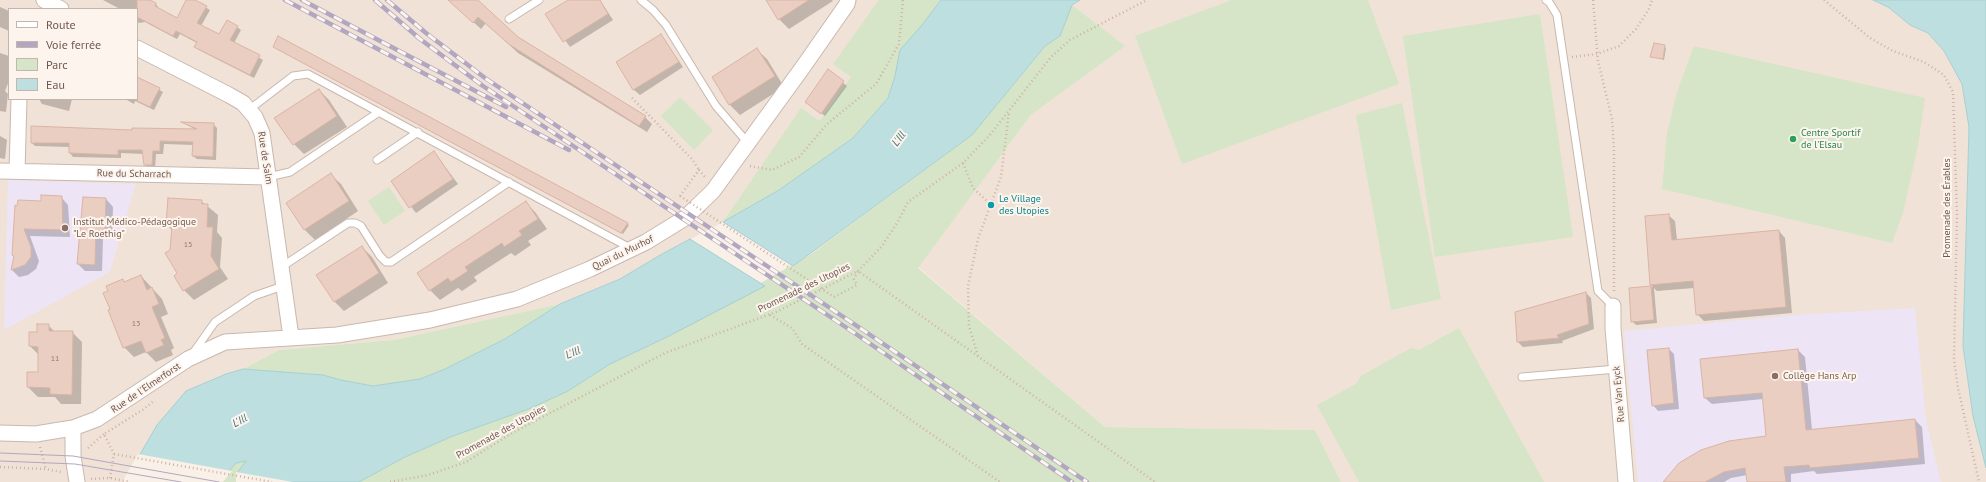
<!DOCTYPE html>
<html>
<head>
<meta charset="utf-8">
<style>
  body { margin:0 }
  #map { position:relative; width:1986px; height:482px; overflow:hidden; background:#f9f0e7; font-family:"PT Sans",sans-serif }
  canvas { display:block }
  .legend { position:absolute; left:8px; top:8px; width:130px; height:92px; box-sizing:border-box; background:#fdf5ed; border:1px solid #c4b6ae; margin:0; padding:5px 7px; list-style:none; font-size:12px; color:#6f574f }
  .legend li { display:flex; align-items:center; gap:8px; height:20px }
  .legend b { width:20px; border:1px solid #c4b6ae }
</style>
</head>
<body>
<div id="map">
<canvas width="1986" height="482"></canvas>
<ul class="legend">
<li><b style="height:5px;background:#fff"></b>Route</li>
<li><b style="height:5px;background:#b2a7c1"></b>Voie ferrée</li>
<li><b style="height:11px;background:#d6e5c7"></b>Parc</li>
<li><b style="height:11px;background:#bedfe0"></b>Eau</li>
</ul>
</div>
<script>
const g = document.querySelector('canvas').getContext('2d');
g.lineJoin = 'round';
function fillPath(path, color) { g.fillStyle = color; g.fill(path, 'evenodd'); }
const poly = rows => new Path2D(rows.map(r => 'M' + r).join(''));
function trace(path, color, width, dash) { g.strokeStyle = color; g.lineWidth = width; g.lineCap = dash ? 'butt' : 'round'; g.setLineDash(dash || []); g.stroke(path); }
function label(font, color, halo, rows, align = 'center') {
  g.font = font + ' "PT Sans",sans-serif'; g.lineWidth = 4; g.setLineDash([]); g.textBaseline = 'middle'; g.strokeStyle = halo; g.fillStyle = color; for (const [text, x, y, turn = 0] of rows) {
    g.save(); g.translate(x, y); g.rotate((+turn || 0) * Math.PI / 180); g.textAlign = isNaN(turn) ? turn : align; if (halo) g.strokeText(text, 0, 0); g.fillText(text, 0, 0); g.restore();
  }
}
const residential = poly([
  [0,0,941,0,779,190,723,222,662,254,620,279,560,304,393,340,279,350,243,369,226,374,186,391,124,482,0,482],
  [9,9,137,9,137,99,9,99],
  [1080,0,1873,0,1888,7,1910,25,1928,33,1944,51,1962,84,1969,127,1963,346,1973,416,1986,468,1986,482,1341,482,1315,430,1105,427,918,267,1031,115,1124,46,1072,5]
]);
const education = poly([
  [8,180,136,184,110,272,4,330],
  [1915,308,1926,420,1941,482,1638,482,1624,331,1808,314]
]);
const green = poly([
  [879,0,941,0,922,25,895,76,888,98,853,138,779,190,723,222,801,108,820,121,851,77,833,64],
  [1232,0,1368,0,1399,84,1182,164,1135,36],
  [1072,5,1125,46,1031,115,918,268,1105,427,1315,430,1341,482,359,482,405,457,453,436,531,408,568,391,610,364,667,337,811,254,972,135,1045,46,1060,36],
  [1540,14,1573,237,1435,257,1403,36],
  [1694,46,1925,98,1918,145,1903,213,1892,243,1662,189,1667,133,1677,92],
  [680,97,713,130,694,150,661,116],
  [1402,103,1441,299,1391,310,1356,115],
  [389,187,405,211,384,225,368,201],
  [560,304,505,339,445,369,420,379,374,386,341,380,323,375,243,369,279,350,393,340],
  [1459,328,1544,482,1359,482,1317,405,1356,384,1361,376,1411,348,1419,350],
  [247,461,238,482,220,482,236,463]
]);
const water = poly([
  [941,0,1080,0,1072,5,1060,36,1045,46,972,135,793,266,723,222,779,190,853,138,888,98,895,76,900,50,922,25,941,0],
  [1873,0,1986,0,1986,468,1973,416,1963,346,1969,127,1962,84,1944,51,1928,33,1910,25,1888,7,1873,0],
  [690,239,765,286,667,337,610,364,568,391,531,408,453,436,405,457,359,482,238,482,237,473,246,461,236,463,220,482,124,482,157,425,186,391,226,374,243,369,323,375,341,380,373,386,420,379,445,369,505,339,560,304,620,279,662,254,690,239]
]);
const pier = poly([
  [138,454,232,471,223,482,122,482],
  [236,472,293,482,236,482]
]);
const shadow = poly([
  [103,0,147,0,156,4,159,9,177,19,187,0,193,0,210,10,201,26,219,36,237,27,241,30,234,43,263,60,254,78,199,50,196,47,197,43,180,34,177,39,145,22,139,23,137,21,137,9,120,9],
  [449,0,476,0,518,37,645,117,652,124,647,132,518,53,486,23,481,29],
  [570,0,600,0,613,20,570,47,547,15],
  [767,0,832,0,833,1,789,29,779,19],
  [0,7,9,11,9,31,0,27],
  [661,35,683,67,640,95,634,90,617,63],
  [1654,44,1666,48,1664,60,1652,56],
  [274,47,627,224,629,225,623,234],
  [757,50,767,59,784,87,740,115,730,105,713,78],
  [0,53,9,56,9,81,5,91,8,94,6,112,0,111],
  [828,71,847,86,825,116,810,105],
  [137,77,163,92,154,110,135,101,134,104,125,99,137,99],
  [319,90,329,100,347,127,304,154,294,144],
  [39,99,72,99,69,111,42,104],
  [184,123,213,124,217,128,216,160,197,159,193,156,194,145,164,144,163,154,156,154,155,169,149,169,145,165,144,154,121,153,121,158,73,157,70,153,70,147,35,146,32,143,133,132,196,130],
  [0,136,7,140,5,159,0,158],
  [434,152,458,184,416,213,392,182],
  [331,175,341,184,358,211,315,240,305,230,287,203],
  [61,197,68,205,70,237,30,236,39,261,36,269,28,275,19,277,12,270,15,257,14,236,42,202],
  [106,199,113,207,112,238,103,238,102,271,85,271,78,264],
  [201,201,218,215,217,232,222,238,220,267,228,279,194,300,184,290,175,276,179,274,171,250,172,230,167,225],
  [525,202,535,212,547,229,528,241,531,245,515,256,511,253,474,277,477,281,462,291,458,288,440,300,430,290],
  [1668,215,1675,221,1677,240,1779,231,1785,238,1792,313,1704,321,1697,314,1694,288,1657,291,1654,288,1657,323,1636,325,1632,321,1630,289,1653,287,1651,285],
  [362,247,372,257,388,283,344,311,334,301],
  [141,276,162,299,168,314,161,317,174,348,171,350,173,355,156,362,146,352,134,357,124,347,125,283],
  [1586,293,1591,298,1594,329,1562,341,1563,343,1523,347,1518,342],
  [48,325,55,332,72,332,82,342,81,404,61,404,55,397,38,397,28,387,39,373,39,355,30,346,38,333],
  [1669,349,1674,354,1679,409,1658,411,1653,405],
  [1798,350,1805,357,1812,430,1915,420,1922,427,1925,464,1817,474,1814,471,1791,474,1791,482,1748,482,1747,475,1731,478,1724,482,1666,482,1767,437,1763,399,1712,404,1705,398]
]);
const building = poly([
  [137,0,150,0,156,3,155,6,177,18,186,0,195,0,207,6,197,23,219,34,227,20,238,26,230,40,260,55,250,75,194,47,197,42,176,31,173,36,137,17,137,0],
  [448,0,478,0,518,37,646,116,639,126,510,45,478,17,473,23,448,0],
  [568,0,600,0,608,14,563,42,545,14,568,0],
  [766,0,809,0,778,20,766,0],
  [661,34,679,62,633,90,616,62,661,34],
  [278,36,628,223,621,233,273,47,278,36],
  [1654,43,1665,45,1663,59,1650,57,1654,43],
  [757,48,775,76,729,105,712,77,757,48],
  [828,69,844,81,821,114,805,102,828,69],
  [137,77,160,88,150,107,137,101,137,77],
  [319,89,337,116,293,145,274,118,319,89],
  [181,122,214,123,213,157,192,156,193,142,160,141,160,151,153,151,152,165,144,165,142,150,118,150,118,155,69,153,69,143,31,143,31,126,132,130,132,128,197,129,181,122],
  [434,151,453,179,409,208,391,181,434,151],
  [331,173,349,201,304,230,286,203,331,173],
  [41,195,62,196,63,230,24,229,31,247,31,257,25,265,11,270,14,256,12,255,15,205,17,206,18,200,41,201,41,195],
  [83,197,106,198,105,231,96,231,95,265,77,264,83,197],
  [168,198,202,200,202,204,208,204,207,227,213,227,211,256,219,269,183,291,174,276,177,273,165,253,170,250,172,226,166,225,168,198],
  [526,201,538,219,519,231,522,235,504,247,502,243,465,267,468,271,451,282,448,278,429,291,417,273,526,201],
  [1669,214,1672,240,1779,230,1786,307,1696,315,1693,281,1650,285,1645,216,1669,214],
  [362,246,379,273,334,302,316,275,362,246],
  [141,275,147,290,152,287,159,304,152,307,165,338,161,340,164,345,146,353,141,341,123,348,108,310,110,309,103,293,108,291,106,286,123,279,124,282,141,275],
  [1651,286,1654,320,1631,322,1629,288,1651,286],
  [1586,292,1589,324,1557,335,1559,338,1517,342,1515,312,1586,292],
  [37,324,49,324,49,331,73,331,72,395,50,394,50,388,27,387,27,372,38,372,38,347,29,346,29,332,37,332,37,324],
  [1669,348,1674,403,1652,406,1647,350,1669,348],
  [1798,349,1806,430,1915,419,1919,458,1810,468,1809,465,1784,467,1786,482,1747,482,1745,468,1724,472,1705,482,1663,482,1679,463,1701,450,1729,441,1766,436,1762,393,1704,398,1700,359,1798,349]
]);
const path = poly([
  [1593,0,1598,61,1612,119,1614,149,1614,291],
  [1824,0,1870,38,1893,51,1924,62,1944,75,1953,92,1957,216,1954,360,1958,388,1979,482],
  [1572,57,1597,54,1619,46,1636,29,1649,9,1652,0],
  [632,98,692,159,699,170],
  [963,163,973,188,991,205],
  [750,166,772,170,799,157,827,124,876,84,899,44,903,0],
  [680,196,699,170,705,177],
  [834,297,857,285,854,279,858,271,1155,482],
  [770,315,792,328,802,344,1000,482],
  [978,356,969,326,968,286,978,239,1001,177,1009,112],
  [40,447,46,469],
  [88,448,104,434],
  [114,454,272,482],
  [0,467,46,469,61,472],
  [110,478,114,454,104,434,144,409,155,400],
  [91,479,110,478,130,482],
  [390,482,428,475,466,462,512,433,665,353,776,312,858,271,882,246,897,223,908,202,963,163,989,136,1051,57,1070,40,1147,0]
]);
const service = poly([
  [641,0,653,10,666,25,716,106,748,143],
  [1546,0,1549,2,1557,15,1598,291,1613,306],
  [509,19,539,0],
  [250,109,293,76,308,74,632,249],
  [377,160,418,132],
  [268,177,290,172,379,112],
  [280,268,348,223,355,223,361,226,380,256,386,262,391,262,509,182],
  [193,353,215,322,254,296,283,286],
  [1522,377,1617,369]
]);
const minor = poly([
  [44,0,61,9],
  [137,48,229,95,243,103,255,117,262,133,291,337],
  [0,171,268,177],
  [17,171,19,99],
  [1613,306,1613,328,1626,482],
  [73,428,73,456,77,482],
  [0,433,36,434,54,431,73,428,97,419,188,359,225,342,337,335,430,320,517,299,590,269,646,242,685,218,713,191,803,67,847,4,848,0]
]);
const tram = poly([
  [0,453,73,456,219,482],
  [0,461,75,464,181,482]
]);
const rail = poly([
  [285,0,569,150],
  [302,0,506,107],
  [375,0,420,39,483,86,856,334,1072,482],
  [387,0,426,33,485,78,860,328,1087,482]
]);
const pathBridge = poly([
  [680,196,834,297]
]);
const markers = [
  [1793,139,4,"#2e9e5b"],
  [991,205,4,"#0f9aa8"],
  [65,228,4,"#8d6e63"],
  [1775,376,4,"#8d6e63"]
];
const numberNames = [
  ["15",188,245],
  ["13",136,324],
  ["11",55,359]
];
const leisureNames = [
  ["Centre Sportif",1801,133],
  ["de l'Elsau",1801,145]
];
const streetNames = [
  ["Rue de Salm",265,158,81],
  ["Rue du Scharrach",134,174,1],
  ["Promenade des Érables",1947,208,-90],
  ["Quai du Murhof",623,253,-26],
  ["Promenade des Utopies",804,288,-26],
  ["Rue de l'Elmerforst",146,388,-34],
  ["Rue Van Eyck",1619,394,-95],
  ["Promenade des Utopies",501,432,-29]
];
const cultureNames = [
  ["Le Village",999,199],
  ["des Utopies",999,211]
];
const educationNames = [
  ["Institut Médico-Pédagogique",73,222],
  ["\"Le Roethig\"",73,234],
  ["Collège Hans Arp",1783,376]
];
const waterNames = [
  ["L'Ill",899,139,-53],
  ["L'Ill",573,353,-23],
  ["L'Ill",240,421,-28]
];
fillPath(residential, '#f0e2d6');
fillPath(education, '#ede4f6');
fillPath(green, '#d6e5c7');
fillPath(water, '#bedfe0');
trace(water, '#a6cfd1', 1);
fillPath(pier, '#f9f0e7');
fillPath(shadow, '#0003');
fillPath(building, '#ebcec2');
trace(building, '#dbb4a5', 1);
trace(service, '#c9b8ae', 9);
trace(minor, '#c9b8ae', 17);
trace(path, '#d0b1a6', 2.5, [1, 3]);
trace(service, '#fff', 7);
trace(minor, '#fff', 15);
trace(tram, '#b2a7c1', 1);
trace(rail, '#b2a7c1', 4.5);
trace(rail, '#fdf5ed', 3, [9]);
trace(pathBridge, '#d0b1a6', 2.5, [1, 3]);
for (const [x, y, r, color] of markers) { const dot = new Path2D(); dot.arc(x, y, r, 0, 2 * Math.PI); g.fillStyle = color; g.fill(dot); trace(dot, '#fdf5ed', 1.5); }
label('8px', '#8e756c', null, numberNames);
label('10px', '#27864d', '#fdf5ed', leisureNames, 'left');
label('10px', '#6f574f', '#fdf5ed', streetNames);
label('10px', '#0d838f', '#fdf5ed', cultureNames, 'left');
label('10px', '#785e54', '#fdf5ed', educationNames, 'left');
label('italic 11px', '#487779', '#fdf5ed', waterNames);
</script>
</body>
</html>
